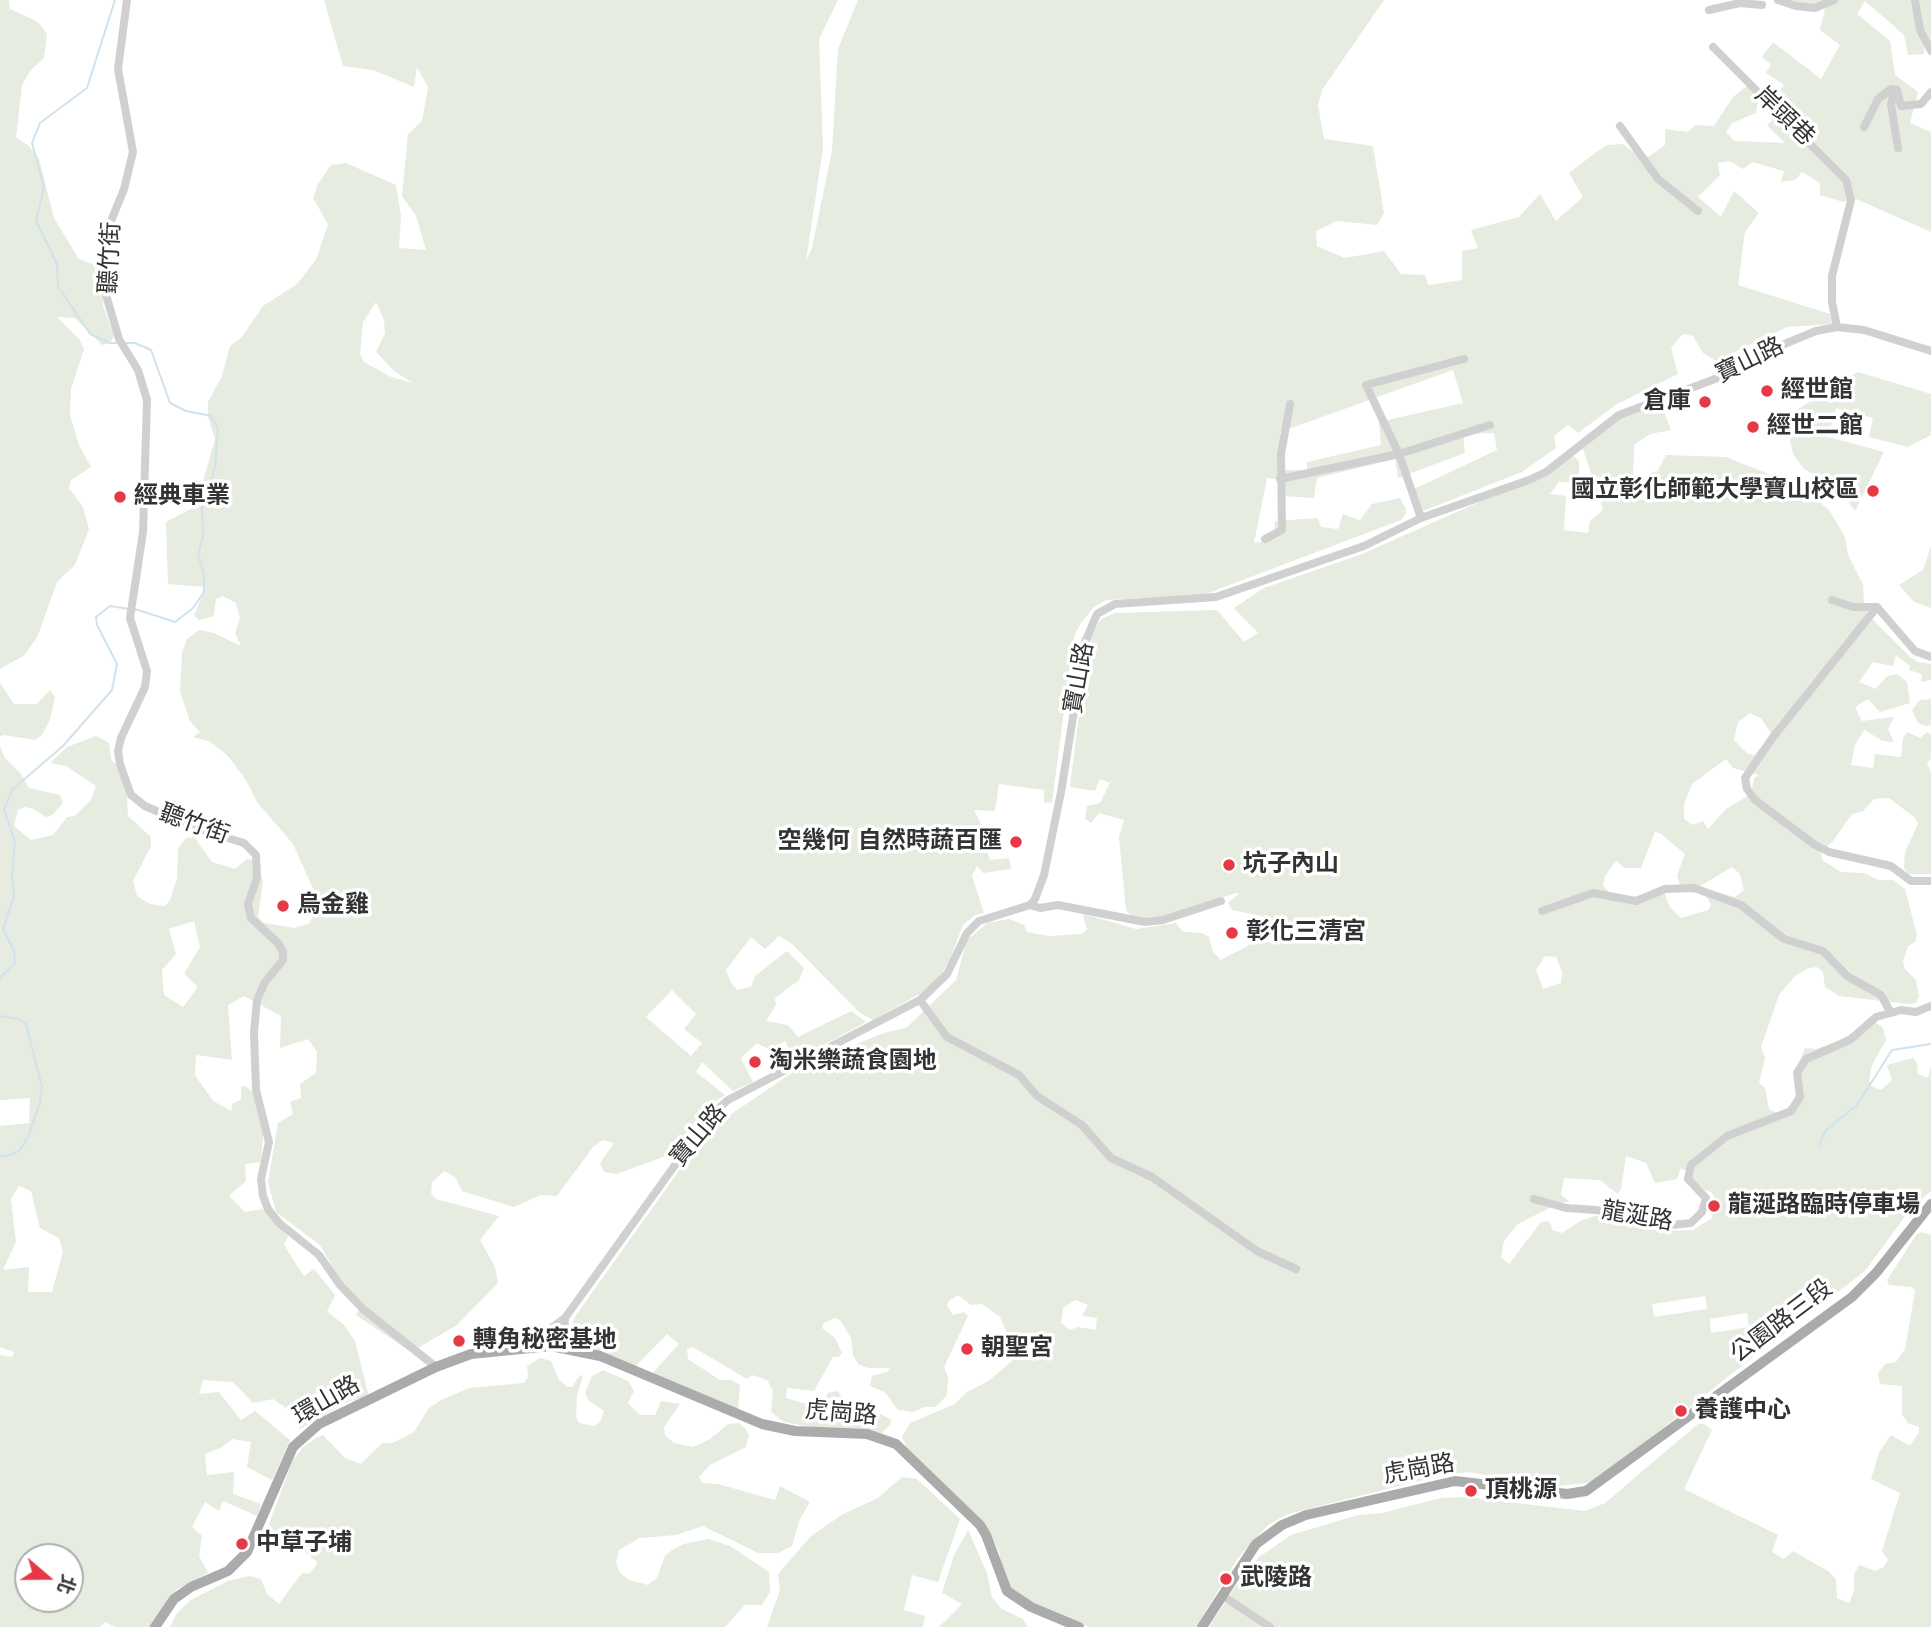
<!DOCTYPE html>
<html>
<head>
<meta charset="utf-8">
<style>
  body { margin:0 }
  #map { position:relative; width:1931px; height:1627px; overflow:hidden; background:#fff; font-family:"DejaVu Sans","Noto Sans TC",sans-serif }
  canvas { display:block }
  .north { position:absolute; left:14px; top:1543px; width:70px; height:70px; box-sizing:border-box; background:#fff; border:2px solid #adadad; border-radius:50%; rotate:110deg; font-size:19px; font-weight:700; line-height:28px; text-align:center; color:#333 }
  .north::after { content:''; display:block; margin:auto; width:24px; height:32px; background:#e63946; clip-path:polygon(50% 0,100% 100%,50% 72%,0 100%) }
</style>
</head>
<body>
<div id="map">
<canvas width="1931" height="1627"></canvas>
<div class="north">北</div>
</div>
<script>
const g = document.querySelector('canvas').getContext('2d');
g.lineJoin = 'round';
function fillPath(path, color) { g.fillStyle = color; g.fill(path, 'evenodd'); }
const poly = rows => new Path2D(rows.map(r => 'M' + r).join(''));
function trace(path, color, width, dash) { g.strokeStyle = color; g.lineWidth = width; g.lineCap = dash ? 'butt' : 'round'; g.setLineDash(dash || []); g.stroke(path); }
function label(font, color, halo, rows, align = 'center') {
  g.font = font + ' "DejaVu Sans","Noto Sans TC",sans-serif'; g.lineWidth = 7; g.setLineDash([]); g.textBaseline = 'middle'; g.strokeStyle = halo; g.fillStyle = color; for (const [text, x, y, turn = 0] of rows) {
    g.save(); g.translate(x, y); g.rotate((+turn || 0) * Math.PI / 180); g.textAlign = isNaN(turn) ? turn : align; if (halo) g.strokeText(text, 0, 0); g.fillText(text, 0, 0); g.restore();
  }
}
const green = poly([
  [0,0,9,0,10,9,38,22,47,34,44,58,30,71,22,85,16,137,29,146,39,159,54,218,79,259,100,267,105,274,103,306,114,336,110,343,102,345,75,318,57,317,79,339,84,349,71,389,70,415,79,445,91,467,71,480,69,488,83,507,89,529,75,565,57,582,38,635,25,655,0,669],
  [324,0,838,0,819,39,823,148,806,261,812,248,832,150,838,49,858,0,1384,0,1322,90,1318,105,1324,139,1373,146,1384,213,1377,225,1337,221,1316,231,1317,246,1345,258,1384,251,1401,274,1425,275,1428,285,1462,280,1462,251,1478,248,1471,230,1519,217,1540,194,1556,221,1583,197,1569,173,1599,150,1608,145,1623,144,1644,160,1665,145,1665,129,1687,132,1696,125,1714,126,1733,97,1748,85,1760,89,1756,113,1732,123,1726,132,1735,141,1785,143,1767,125,1776,118,1770,105,1784,85,1766,73,1771,64,1762,57,1773,42,1821,79,1840,45,1820,30,1826,4,1810,9,1779,0,1931,0,1931,48,1925,41,1924,54,1908,55,1904,35,1865,1,1857,14,1890,41,1895,75,1918,92,1910,123,1931,132,1931,232,1854,198,1843,202,1820,195,1820,183,1802,172,1795,180,1781,182,1784,171,1752,162,1743,169,1730,161,1718,163,1720,175,1698,197,1721,217,1734,191,1759,213,1745,232,1738,285,1830,314,1832,324,1787,327,1716,361,1703,353,1693,336,1683,334,1671,348,1678,374,1617,404,1578,433,1568,425,1554,436,1556,448,1522,472,1423,511,1412,490,1497,450,1494,433,1463,434,1465,453,1398,478,1395,459,1317,478,1314,498,1281,496,1282,480,1267,478,1254,543,1274,539,1275,521,1318,518,1321,527,1338,529,1343,514,1360,520,1372,504,1400,498,1406,509,1405,515,1401,520,1203,595,1106,600,1094,607,1081,623,1074,636,1052,802,1044,803,1044,790,999,784,995,811,974,810,982,826,961,828,966,847,986,849,990,860,1009,858,1011,869,983,873,977,866,972,876,984,913,975,915,963,925,949,961,934,986,873,1020,859,1012,791,943,779,936,765,949,751,937,726,970,731,983,737,990,751,987,755,976,787,951,804,968,799,980,775,998,776,1005,766,1021,788,1025,798,1037,851,1011,866,1022,795,1060,785,1041,770,1050,757,1043,741,1058,753,1082,733,1091,702,1062,696,1072,725,1095,702,1110,690,1136,678,1148,663,1157,617,1174,604,1172,600,1163,614,1143,603,1140,593,1147,557,1196,541,1195,514,1207,462,1191,455,1177,444,1171,432,1182,431,1193,436,1199,499,1216,480,1240,495,1267,498,1283,457,1325,411,1352,356,1315,361,1303,344,1287,320,1245,276,1212,268,1182,278,1123,293,1114,290,1102,301,1098,300,1084,316,1073,317,1052,308,1039,280,1048,281,1016,244,996,228,1005,232,1060,196,1055,195,1075,213,1101,231,1111,233,1103,241,1100,241,1087,245,1086,256,1095,264,1125,261,1162,245,1164,246,1181,229,1196,245,1212,264,1209,288,1236,284,1245,304,1276,314,1269,335,1295,327,1311,344,1325,355,1341,369,1397,349,1401,300,1429,293,1413,273,1399,253,1403,233,1382,203,1380,199,1394,219,1392,241,1420,255,1411,290,1440,272,1480,247,1467,251,1442,232,1439,222,1447,205,1454,207,1475,234,1472,233,1494,261,1504,257,1516,223,1501,219,1511,205,1502,192,1527,202,1536,199,1556,208,1573,177,1589,151,1627,115,1627,105,1622,100,1627,0,1627,0,1355,12,1357,14,1352,0,1347,0,1126,29,1123,30,1098,0,1100,0,746,5,758,21,774,29,788,60,795,63,802,53,815,46,817,33,809,25,807,18,810,14,826,31,840,53,835,67,817,75,816,91,800,96,786,66,766,50,763,67,747,96,736,109,743,111,759,126,776,128,816,151,837,151,846,133,881,137,896,150,904,165,906,170,900,177,878,178,848,186,838,194,837,212,862,235,869,247,859,254,860,263,881,258,917,264,923,294,928,309,924,316,911,316,895,293,844,257,802,246,780,228,756,209,741,193,737,200,732,190,721,180,692,182,653,187,639,199,630,214,633,241,646,235,633,240,618,236,603,223,596,216,599,214,616,199,620,194,615,206,587,168,584,166,522,196,506,215,439,208,417,208,402,222,376,230,346,242,337,263,306,297,284,316,260,328,224,313,198,318,184,331,165,346,163,396,185,401,216,399,248,426,250,416,216,402,196,408,134,422,121,428,87,417,67,414,87,373,70,343,66],
  [376,302,384,320,385,333,376,352,395,372,413,383,391,377,364,362,360,354,363,322],
  [1453,370,1463,403,1379,422,1381,445,1307,462,1307,470,1283,470,1280,432],
  [194,921,200,947,184,974,198,987,183,1007,164,995,162,970,176,954,169,929],
  [672,990,696,1014,684,1029,702,1043,691,1056,646,1017],
  [19,1186,31,1191,40,1228,59,1238,63,1251,52,1292,28,1292,29,1267,3,1270,16,1242,11,1199],
  [28,1557,70,1557,70,1599,28,1599],
  [1858,372,1931,394,1931,435,1908,447,1869,437,1873,418,1836,408,1828,437,1884,452,1855,511,1836,486,1804,469,1793,454,1790,441,1798,409],
  [1660,401,1671,430,1650,434,1634,445,1633,477,1641,500,1654,498,1647,474,1658,471,1666,455,1726,457,1799,486,1829,510,1845,537,1848,555,1863,585,1864,605,1869,616,1909,656,1918,662,1931,664,1931,680,1921,682,1922,674,1909,670,1910,666,1896,655,1893,666,1873,662,1859,682,1876,689,1887,676,1897,674,1907,682,1910,703,1880,712,1868,699,1855,707,1862,721,1894,717,1888,729,1894,742,1883,741,1864,730,1855,745,1851,765,1873,768,1875,754,1901,757,1903,738,1907,732,1920,738,1927,732,1931,735,1931,758,1927,764,1931,772,1931,874,1908,874,1904,868,1905,852,1918,824,1914,817,1889,798,1874,799,1863,811,1852,814,1833,841,1821,852,1822,860,1841,872,1864,873,1878,880,1893,880,1905,889,1917,935,1915,942,1908,946,1903,962,1905,969,1916,980,1919,996,1916,1003,1908,1004,1839,996,1825,987,1823,972,1817,967,1809,968,1795,976,1779,995,1761,1047,1765,1058,1759,1083,1765,1088,1769,1109,1779,1114,1792,1104,1799,1089,1797,1067,1805,1048,1816,1049,1836,1042,1874,1021,1883,1028,1886,1040,1872,1065,1869,1081,1871,1086,1881,1090,1892,1080,1887,1065,1913,1058,1917,1063,1918,1074,1928,1078,1931,1065,1931,1191,1911,1208,1865,1271,1774,1341,1767,1333,1747,1349,1753,1357,1603,1476,1587,1483,1559,1486,1467,1472,1439,1476,1288,1514,1268,1525,1238,1558,1196,1627,1090,1627,1023,1603,1004,1583,999,1551,985,1526,911,1456,902,1437,910,1423,955,1404,967,1392,987,1382,1012,1361,1015,1351,1000,1317,982,1304,971,1305,958,1295,949,1301,947,1306,953,1315,964,1312,968,1316,944,1367,948,1377,947,1395,936,1407,924,1407,914,1412,898,1410,885,1392,870,1386,872,1376,887,1372,890,1368,868,1368,858,1364,853,1355,851,1338,840,1320,835,1318,824,1323,822,1328,835,1338,842,1353,839,1357,833,1357,814,1391,787,1388,786,1398,813,1406,823,1402,828,1393,838,1391,849,1409,881,1414,891,1420,890,1425,882,1433,822,1429,784,1422,771,1412,773,1390,767,1380,752,1375,747,1379,693,1347,687,1349,688,1359,720,1380,731,1380,740,1385,738,1409,650,1376,679,1344,667,1334,633,1369,578,1349,572,1344,570,1336,574,1318,708,1130,802,1066,884,1033,906,1028,956,980,967,940,987,923,1009,919,1024,925,1027,932,1049,936,1081,934,1087,930,1083,915,1087,915,1136,929,1176,923,1183,932,1202,933,1209,937,1213,952,1221,960,1255,942,1274,942,1276,935,1262,916,1232,910,1228,903,1239,894,1236,893,1156,919,1132,917,1126,910,1119,837,1124,820,1099,813,1091,823,1085,819,1087,806,1100,803,1110,783,1100,779,1095,791,1070,787,1088,640,1101,619,1115,613,1217,610,1244,642,1258,633,1234,608,1264,588,1362,554,1527,481,1574,456,1579,461,1579,474,1573,482,1559,482,1550,494,1566,496,1564,530,1588,533,1590,521,1603,510,1583,449,1589,439,1619,417],
  [1750,713,1761,718,1772,735,1767,749,1760,748,1755,755,1748,754,1734,740,1738,722],
  [1726,759,1733,768,1759,775,1754,778,1751,794,1726,809,1708,829,1703,821,1693,825,1684,819,1684,804,1692,784],
  [1655,832,1660,833,1685,854,1677,875,1680,885,1695,889,1732,867,1740,874,1744,890,1735,897,1709,890,1706,895,1711,905,1708,910,1681,918,1669,906,1664,891,1625,900,1615,898,1603,886,1605,876,1616,861,1625,868,1641,868],
  [1545,956,1556,957,1562,972,1561,983,1543,989,1536,970],
  [1626,1156,1646,1163,1655,1183,1677,1179,1681,1168,1688,1172,1695,1186,1711,1192,1714,1197,1712,1218,1693,1230,1660,1231,1612,1217,1595,1216,1580,1221,1562,1233,1552,1230,1551,1224,1547,1221,1541,1222,1509,1264,1501,1257,1504,1241,1518,1224,1559,1203,1570,1202,1561,1195,1564,1178,1600,1180,1617,1194,1621,1189],
  [1705,1296,1707,1309,1654,1317,1652,1304],
  [1075,1300,1088,1305,1082,1316,1097,1318,1096,1330,1078,1327,1070,1330,1061,1323,1063,1308],
  [1747,1313,1749,1327,1711,1333,1710,1319],
  [1931,546,1931,608,1914,602,1899,585,1923,570],
  [0,683,14,704,37,704,50,690,55,697,50,720,42,735,35,740,4,735,0,737],
  [1931,699,1931,725,1926,726,1918,723,1912,710,1920,700],
  [1921,1232,1931,1235,1931,1627,1209,1627,1241,1578,1259,1557,1291,1535,1358,1515,1382,1513,1441,1498,1465,1497,1585,1511,1605,1503,1698,1424,1704,1424,1712,1430,1684,1489,1778,1535,1772,1552,1784,1559,1793,1551,1828,1571,1836,1579,1837,1598,1849,1603,1854,1591,1854,1575,1859,1565,1875,1571,1884,1567,1888,1560,1882,1551,1900,1493,1871,1479,1879,1453,1891,1435,1910,1446,1919,1432,1919,1427,1908,1423,1902,1414,1902,1386,1880,1384,1878,1373,1885,1364,1896,1362,1905,1349,1915,1291,1912,1287,1889,1285,1887,1280,1917,1234],
  [540,1358,551,1361,559,1380,568,1387,572,1387,580,1375,583,1376,577,1395,576,1416,579,1423,594,1426,600,1422,604,1411,588,1400,585,1393,592,1376,603,1370,628,1381,634,1391,628,1403,640,1415,655,1415,661,1401,680,1404,664,1427,665,1435,674,1443,693,1447,710,1439,728,1424,739,1423,745,1428,749,1435,746,1447,710,1465,699,1477,703,1483,718,1484,775,1500,780,1486,810,1502,800,1519,792,1546,778,1553,758,1553,703,1526,676,1535,640,1538,619,1550,616,1562,620,1573,629,1580,648,1585,657,1578,665,1556,671,1551,684,1544,708,1539,730,1546,769,1572,770,1592,762,1605,745,1605,725,1627,170,1627,177,1613,191,1600,228,1581,250,1576,261,1579,267,1594,279,1604,302,1573,309,1574,318,1563,287,1536,272,1531,269,1524,292,1462,303,1447,316,1438,323,1435,345,1458,361,1464,382,1443,393,1443,414,1432,428,1409,441,1400,469,1388,524,1383,528,1377,527,1366],
  [902,1477,917,1479,960,1519,938,1582,912,1575,904,1610,925,1616,923,1627,767,1627,780,1590,778,1574,811,1536,843,1514,878,1498],
  [968,1530,987,1573,992,1597,1002,1609,1023,1619,1028,1627,939,1627,962,1604,942,1593,954,1555]
]);
const stream = poly([
  [115,0,87,88,40,123,32,143,44,187,36,221,57,264,58,286,90,334,110,343,119,343],
  [124,343,135,343,151,350,170,403,186,411,211,416,218,428,215,468,202,508,203,535,198,556,204,573,204,592,193,608,175,622,135,609],
  [0,978,15,963,14,951,3,929,14,896,12,875,15,842,4,809,13,789,63,746,112,690,117,664,97,625,96,617,110,606,129,609],
  [0,1016,19,1019,26,1024,42,1087,40,1103,28,1137,19,1151,7,1156,0,1156],
  [1819,1145,1826,1130,1857,1105,1892,1050,1931,1044]
]);
const minor = poly([
  [127,0,118,69,133,152,124,189,107,231,106,295,119,339,138,370,147,400,143,532,130,618,147,671,145,687,121,738,118,751,120,764,131,795,145,806,195,828,244,843,256,855,257,878,248,904,251,918,278,943,283,952,283,960,265,982,257,1000,254,1032,256,1090,269,1142,261,1179,263,1196,268,1209,279,1223,319,1255,340,1285,363,1309,436,1367],
  [1778,0,1796,6,1815,8,1834,0],
  [1915,0,1920,30,1931,51],
  [1709,10,1740,3,1762,5],
  [1713,47,1846,180,1851,200,1832,276,1832,302,1837,327],
  [1894,90,1891,104,1898,148],
  [1620,126,1658,179,1698,211],
  [1864,127,1878,99,1891,89,1897,90,1901,106,1921,104,1931,92],
  [1280,479,1399,454,1490,425],
  [1421,518,1399,454,1366,385,1464,359],
  [1265,539,1282,530,1281,454,1290,404],
  [1832,600,1853,607,1877,607],
  [1877,607,1773,737,1745,778,1747,789,1755,800,1815,845,1829,852,1891,866,1911,881,1931,881],
  [1877,607,1915,651,1931,657],
  [1030,905,1040,908,1058,905,1145,922,1163,920,1221,901],
  [1542,911,1593,893,1636,901,1665,889,1694,888,1741,905,1784,939,1823,951,1847,976,1881,995,1891,1013],
  [920,1000,947,1037,1019,1075,1037,1096,1082,1125,1111,1158,1152,1177,1257,1251,1296,1269],
  [1534,1199,1566,1208,1596,1210,1672,1225,1691,1223,1702,1212,1706,1198,1688,1179,1691,1165,1727,1136,1791,1111,1800,1097,1797,1073,1806,1059,1850,1040,1876,1017,1901,1010,1916,1012,1931,1006],
  [565,1318,564,1334,569,1349],
  [526,1347,565,1318,711,1115,728,1100,920,1000,947,974,967,933,979,921,1030,905,1035,899,1044,875,1061,792,1085,642,1097,614,1115,604,1216,597,1364,546,1421,518,1529,480,1546,472,1619,415,1723,376,1782,345,1816,331,1837,327,1864,330,1931,351],
  [1223,1596,1270,1627]
]);
const major = poly([
  [155,1627,174,1599,191,1587,228,1571,247,1552,293,1447,319,1424,436,1367,471,1354,551,1346,600,1356,762,1424,795,1431,867,1434,896,1444,980,1525,986,1535,1007,1591,1031,1607,1079,1627],
  [1202,1627,1256,1544,1282,1525,1306,1515,1455,1481,1567,1494,1586,1491,1852,1297,1876,1273,1931,1204]
]);
const markers = [
  [1767,391,7,"#e63946"],
  [1705,402,7,"#e63946"],
  [1753,427,7,"#e63946"],
  [1873,491,7,"#e63946"],
  [120,497,7,"#e63946"],
  [1016,842,7,"#e63946"],
  [1229,865,7,"#e63946"],
  [283,906,7,"#e63946"],
  [1232,933,7,"#e63946"],
  [755,1062,7,"#e63946"],
  [1714,1206,7,"#e63946"],
  [459,1341,7,"#e63946"],
  [967,1349,7,"#e63946"],
  [1681,1411,7,"#e63946"],
  [1471,1491,7,"#e63946"],
  [242,1544,7,"#e63946"],
  [1226,1579,7,"#e63946"]
];
const streetNames = [
  ["岸頭巷",1784,117,44],
  ["聽竹街",111,258,-87],
  ["寶山路",1750,361,-26],
  ["寶山路",1080,678,-80],
  ["聽竹街",194,825,20],
  ["寶山路",699,1136,-50],
  ["龍涎路",1637,1217,10],
  ["公園路三段",1782,1322,-37],
  ["環山路",327,1401,-30],
  ["虎崗路",841,1414,5],
  ["虎崗路",1419,1470,-10]
];
const poiNames = [
  ["經世館",1781,391],
  ["倉庫",1691,402,"right"],
  ["經世二館",1767,427],
  ["國立彰化師範大學寶山校區",1859,491,"right"],
  ["經典車業",134,497],
  ["空幾何 自然時蔬百匯",1002,842,"right"],
  ["坑子內山",1243,865],
  ["烏金雞",297,906],
  ["彰化三清宮",1246,933],
  ["淘米樂蔬食園地",769,1062],
  ["龍涎路臨時停車場",1728,1206],
  ["轉角秘密基地",473,1341],
  ["朝聖宮",981,1349],
  ["養護中心",1695,1411],
  ["頂桃源",1485,1491],
  ["中草子埔",256,1544],
  ["武陵路",1240,1579]
];
fillPath(green, '#e6ecdf');
trace(stream, '#cfe2ee', 2);
trace(minor, '#d0d0d0', 8);
trace(major, '#ababab', 10);
for (const [x, y, r, color] of markers) { const dot = new Path2D(); dot.arc(x, y, r, 0, 2 * Math.PI); g.fillStyle = color; g.fill(dot); trace(dot, '#fff', 2.5); }
label('24px', '#333', '#fff', streetNames);
label('bold 24px', '#333', '#fff', poiNames, 'left');
</script>
</body>
</html>
